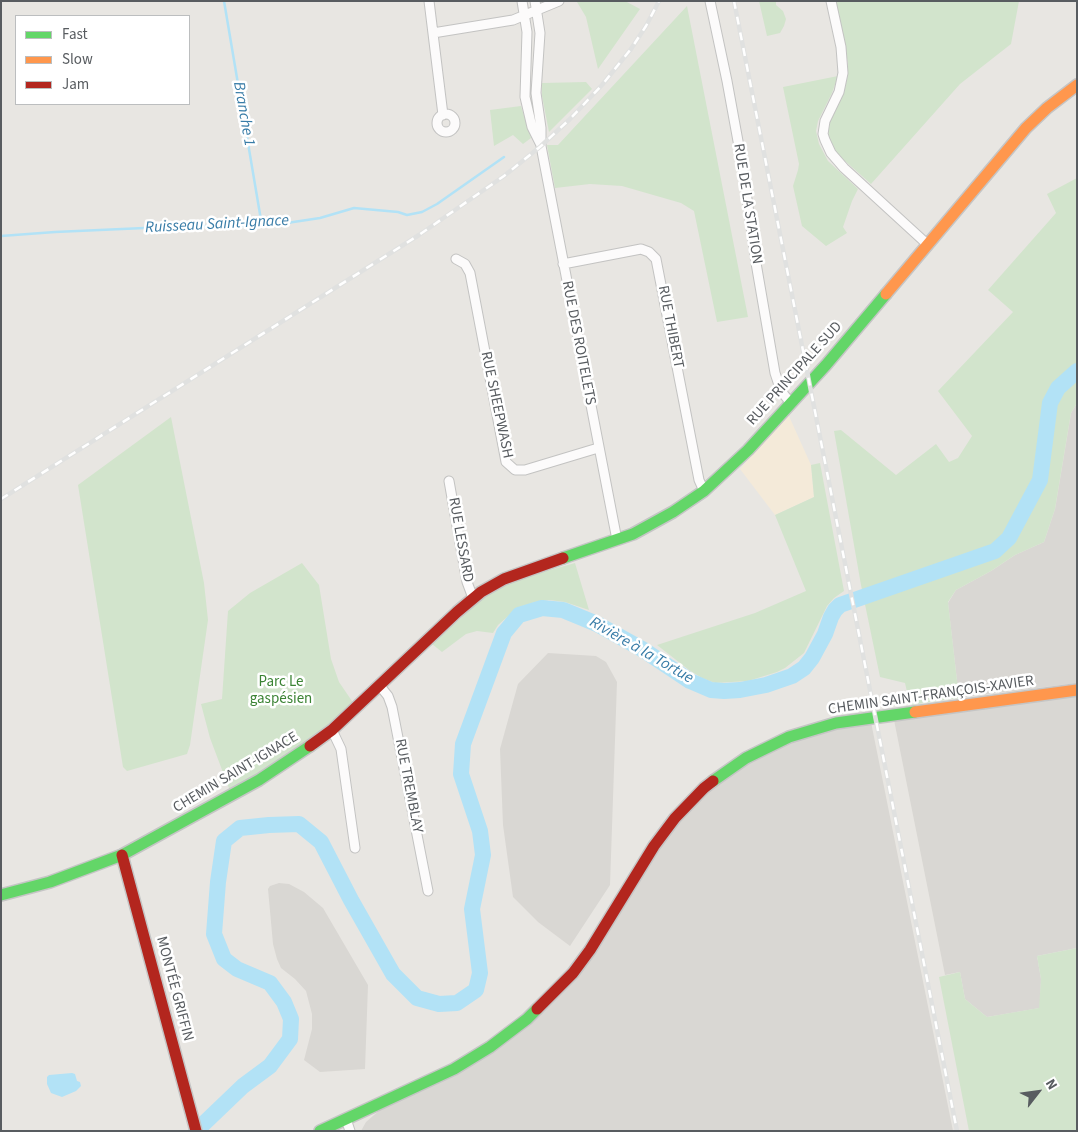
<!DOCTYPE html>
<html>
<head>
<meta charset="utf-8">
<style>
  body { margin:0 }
  #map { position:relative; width:1078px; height:1132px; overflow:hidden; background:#e8e6e2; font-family:"Source Sans 3",sans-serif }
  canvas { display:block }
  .frame { position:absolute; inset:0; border:2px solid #585c60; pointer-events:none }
  .legend { position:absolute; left:15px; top:15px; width:175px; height:90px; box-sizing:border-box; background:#fff; border:1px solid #bcbebf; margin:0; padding:6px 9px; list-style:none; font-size:15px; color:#585c60 }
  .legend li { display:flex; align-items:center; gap:10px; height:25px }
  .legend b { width:25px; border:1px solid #bcbebf }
  .north { position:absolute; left:1013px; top:1067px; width:50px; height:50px; -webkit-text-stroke:4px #fff; paint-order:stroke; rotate:60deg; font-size:14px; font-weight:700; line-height:20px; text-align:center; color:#585c60 }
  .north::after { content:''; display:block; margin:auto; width:18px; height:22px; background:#585c60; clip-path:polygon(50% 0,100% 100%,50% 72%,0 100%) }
</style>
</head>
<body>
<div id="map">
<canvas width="1078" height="1132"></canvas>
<div class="frame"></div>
<ul class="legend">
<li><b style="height:6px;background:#63d668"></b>Fast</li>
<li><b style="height:6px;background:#ff974d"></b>Slow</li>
<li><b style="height:6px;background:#b3261e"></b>Jam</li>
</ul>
<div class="north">N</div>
</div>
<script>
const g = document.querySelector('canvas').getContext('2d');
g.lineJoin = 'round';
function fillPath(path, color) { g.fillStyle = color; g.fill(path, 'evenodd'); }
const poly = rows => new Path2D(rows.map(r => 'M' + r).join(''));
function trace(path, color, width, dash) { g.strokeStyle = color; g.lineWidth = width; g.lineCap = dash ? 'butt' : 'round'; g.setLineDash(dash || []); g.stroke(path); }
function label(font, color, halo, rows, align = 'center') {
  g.font = font + ' "Source Sans 3",sans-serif'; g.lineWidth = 5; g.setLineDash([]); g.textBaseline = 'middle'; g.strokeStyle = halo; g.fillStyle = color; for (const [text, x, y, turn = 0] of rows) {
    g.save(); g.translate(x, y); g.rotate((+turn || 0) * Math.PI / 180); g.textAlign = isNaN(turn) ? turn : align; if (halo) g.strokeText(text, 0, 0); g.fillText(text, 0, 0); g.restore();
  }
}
const commercial = poly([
  [788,414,811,465,814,497,775,515,740,469]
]);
const industrial = poly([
  [1077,403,1077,683,959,698,948,603,956,590,991,571,1015,555,1044,542,1055,509,1071,413],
  [548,653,596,656,606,662,617,682,610,885,570,946,538,922,513,897,503,825,500,749,518,684],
  [1077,696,1077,948,1037,956,1041,979,1040,1008,987,1017,965,999,960,972,945,975,894,720],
  [871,722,953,1131,361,1131,366,1122,381,1109,527,1026,653,856,694,803,733,773,773,749,832,729],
  [279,883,289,884,304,892,323,908,368,985,365,1069,320,1072,304,1060,312,1029,312,1014,306,991,295,979,281,968,277,959,273,944,268,889,270,886]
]);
const green = poly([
  [579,1,625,1,640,9,598,69,586,17,577,2],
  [759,1,776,1,776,5,783,11,786,19,784,26,780,33,767,36],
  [835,1,1019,1,1011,44,960,84,871,184,836,153,829,140,828,133,831,117,844,92,848,75,848,63],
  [687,6,748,317,717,322,694,211,681,203,622,186,590,184,555,188,547,145,558,145],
  [838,76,832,93,818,121,816,131,819,144,828,161,858,189,852,201,843,227,847,233,826,246,802,226,793,186,798,170,799,164,783,87],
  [586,82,592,89,549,132,542,96,542,83],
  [521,106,531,138,523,144,513,135,494,146,490,110],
  [1077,178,1077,403,1071,413,1055,509,1044,542,1015,555,991,571,956,590,948,602,959,698,910,705,905,683,880,677,861,585,834,431,841,430,896,475,936,444,949,462,958,458,972,436,938,391,1013,312,988,290,1056,213,1047,194],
  [171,417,204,583,208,620,190,745,187,754,127,771,123,767,78,485],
  [820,463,844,591,834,598,827,606,804,653,785,668,777,672,748,681,715,683,702,678,689,670,657,645,755,613,806,591,775,515,814,497,811,465],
  [302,563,319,585,331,659,339,682,354,704,304,746,230,791,210,738,201,704,222,699,228,611,250,593],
  [575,563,589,610,565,602,549,600,535,602,523,606,513,612,498,625,493,633,477,631,466,634,442,652,432,644,482,599,503,586,532,575],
  [1077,948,1077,1131,969,1131,939,977,960,972,965,999,987,1017,1039,1008,1041,979,1037,956]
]);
const water = poly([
  [72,1073,75,1074,77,1081,80,1082,81,1086,76,1091,62,1097,51,1093,47,1084,47,1077,49,1075]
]);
const stream = poly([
  [224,1,262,226],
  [1,236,55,232,189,226,267,226,320,218,354,208,398,212,407,215,422,212,437,204,504,157]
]);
const river = poly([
  [196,1131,243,1086,270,1066,290,1039,291,1019,284,1002,270,983,237,969,224,959,214,934,218,882,224,841,240,828,269,825,299,824,321,842,351,900,393,974,417,998,439,1004,457,1003,476,990,480,973,472,909,483,855,480,831,461,774,463,744,504,633,519,615,542,608,563,610,597,624,642,649,690,681,711,690,724,691,740,690,766,685,792,676,804,668,812,658,825,634,831,617,835,610,840,605,995,551,1009,538,1040,480,1050,403,1058,388,1077,371]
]);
const street = poly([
  [429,1,443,115],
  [522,1,527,32,525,97,532,127,541,145],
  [535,1,540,33,536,93,541,128,541,146,617,540],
  [710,1,727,81,742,163,756,263,775,373,781,391,790,402],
  [831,1,841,47,843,73,839,92,825,121,823,134,825,140,831,153,844,168,927,244],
  [433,33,513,20,559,1],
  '437 123a9 9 0 1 1 18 0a9 9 0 1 1-18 0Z',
  [456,259,465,264,470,273,506,462,515,470,525,470,598,448],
  [563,264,641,249,649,252,656,259,699,480,704,491],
  [449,481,467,582,473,598],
  [380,686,388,696,392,707,428,891],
  [332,730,341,749,355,848],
  [346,1119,350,1131]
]);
const fast = poly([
  [563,558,633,534,673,512,704,491,748,450,826,365,886,294],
  [713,781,746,758,789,737,836,723,915,712],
  [1,895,50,882,122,855,259,780,310,746],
  [320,1131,454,1069,490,1047,527,1019,537,1009]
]);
const slow = poly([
  [886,294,1026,128,1047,108,1077,85],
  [915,712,1077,690]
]);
const jam = poly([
  [310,746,332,730,457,612,481,592,504,579,563,558],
  [122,855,196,1131],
  [537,1009,573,973,590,950,654,846,675,818,704,788,713,781]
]);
const rail = poly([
  [734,1,957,1131],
  [1,499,419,235,504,176,541,146,570,119,602,85,631,49,646,26,659,1]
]);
const streetNames = [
  ["RUE DE LA STATION",747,204,81],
  ["RUE THIBERT",670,327,79],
  ["RUE DES ROITELETS",578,343,79],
  ["RUE PRINCIPALE SUD",795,374,-48],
  ["RUE SHEEPWASH",496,405,78],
  ["RUE LESSARD",460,540,80],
  ["CHEMIN SAINT-FRANÇOIS-XAVIER",931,696,-8],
  ["CHEMIN SAINT-IGNACE",236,773,-31],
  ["RUE TREMBLAY",408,786,79],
  ["MONTÉE GRIFFIN",174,989,75]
];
const parkNames = [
  ["Parc Le",281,683],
  ["gaspésien",281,700]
];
const waterNames = [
  ["Branche 1",243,114,80],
  ["Ruisseau Saint-Ignace",217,225,-3],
  ["Rivière à la Tortue",641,651,30]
];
fillPath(commercial, '#f4ead9');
fillPath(industrial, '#d9d7d3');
fillPath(green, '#d2e4cc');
fillPath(water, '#b2e2f6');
trace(stream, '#b2e2f6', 2.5);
trace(river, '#b2e2f6', 16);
trace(street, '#c3c3c2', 11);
trace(fast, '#c5c5c5', 14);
trace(slow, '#c5c5c5', 14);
trace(jam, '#c5c5c5', 14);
trace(street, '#fcfbfb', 9);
trace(fast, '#63d668', 11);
trace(slow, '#ff974d', 11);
trace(jam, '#b3261e', 11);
trace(rail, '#e0e1e0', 4.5);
trace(rail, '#fff', 2.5, [8]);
label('15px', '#585c60', '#fff', streetNames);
label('15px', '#3b8334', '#fff', parkNames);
label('italic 16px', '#387ca7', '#fff', waterNames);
</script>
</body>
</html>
